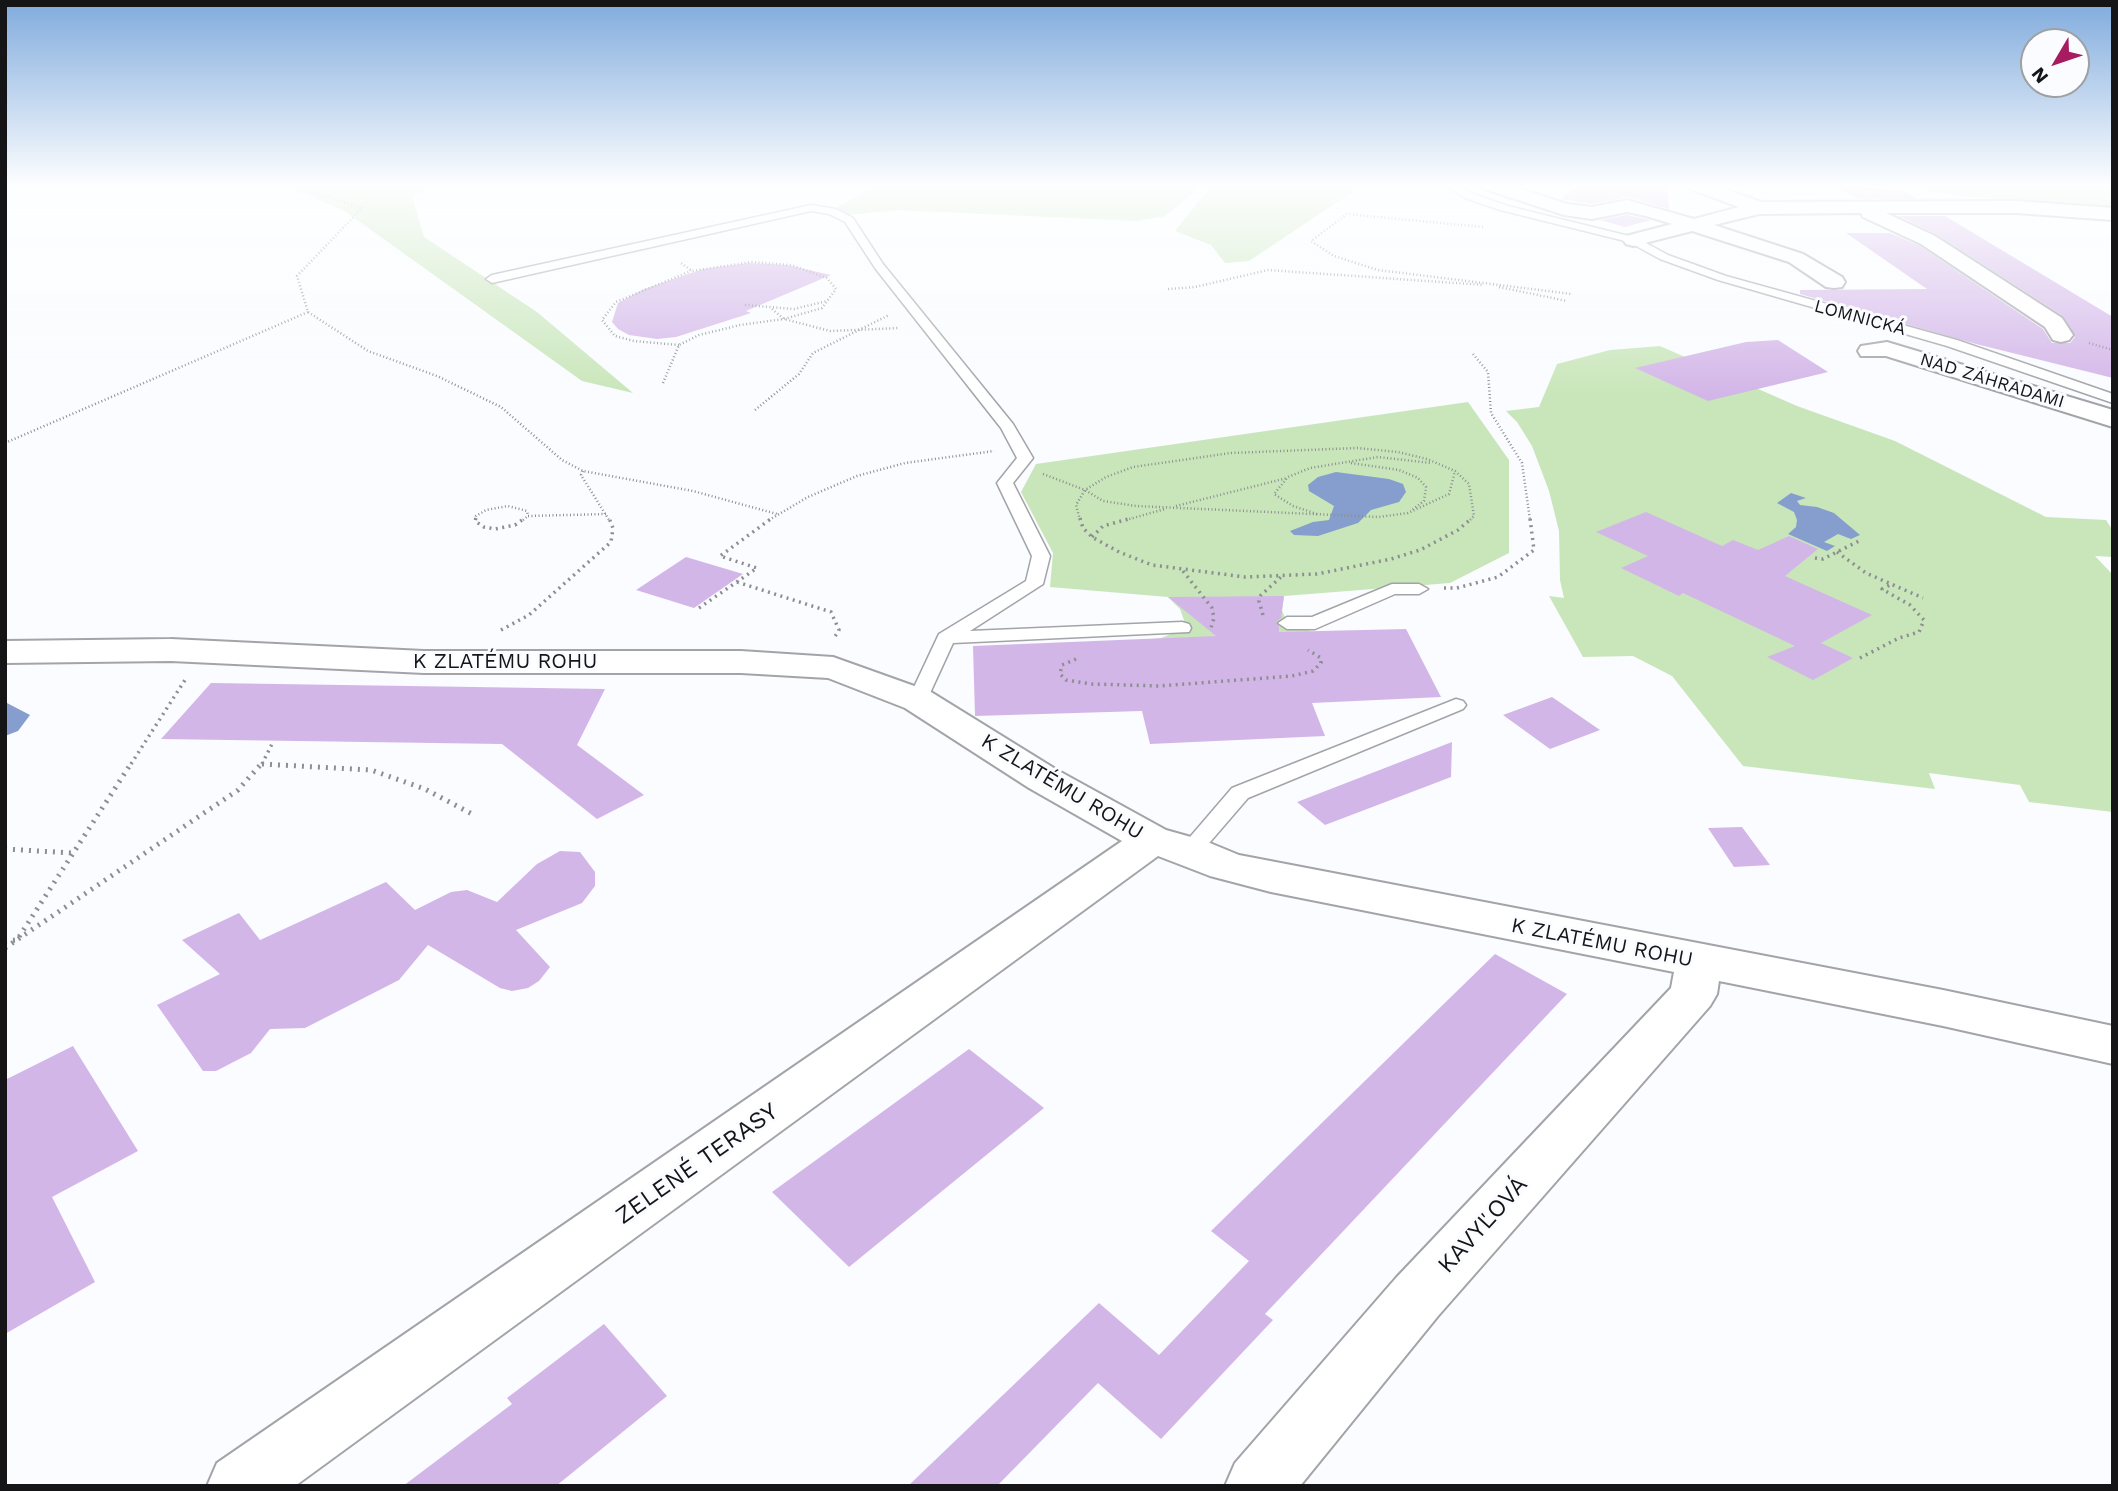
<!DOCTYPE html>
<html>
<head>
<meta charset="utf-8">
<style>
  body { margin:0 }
  #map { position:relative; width:2118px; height:1491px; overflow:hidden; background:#fafcff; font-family:"Work Sans",sans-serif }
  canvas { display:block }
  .frame { position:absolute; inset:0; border:7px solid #151517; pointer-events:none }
  .north { position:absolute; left:2020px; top:28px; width:70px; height:70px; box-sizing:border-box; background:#fafcff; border:2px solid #9ea0a2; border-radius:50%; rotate:231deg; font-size:19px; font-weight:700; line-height:28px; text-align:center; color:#151517 }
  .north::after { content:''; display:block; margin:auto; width:24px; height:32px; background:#a71b60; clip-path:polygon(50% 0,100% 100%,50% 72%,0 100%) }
</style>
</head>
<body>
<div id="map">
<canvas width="2118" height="1491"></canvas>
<div class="frame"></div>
<div class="north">N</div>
</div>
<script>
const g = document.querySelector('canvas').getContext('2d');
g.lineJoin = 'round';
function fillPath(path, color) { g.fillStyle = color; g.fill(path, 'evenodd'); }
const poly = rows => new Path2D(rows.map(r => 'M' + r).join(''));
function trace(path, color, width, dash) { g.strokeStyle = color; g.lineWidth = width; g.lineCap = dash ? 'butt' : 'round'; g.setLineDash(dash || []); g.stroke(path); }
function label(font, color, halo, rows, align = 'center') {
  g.font = font + ' "Work Sans",sans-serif'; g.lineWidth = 6; g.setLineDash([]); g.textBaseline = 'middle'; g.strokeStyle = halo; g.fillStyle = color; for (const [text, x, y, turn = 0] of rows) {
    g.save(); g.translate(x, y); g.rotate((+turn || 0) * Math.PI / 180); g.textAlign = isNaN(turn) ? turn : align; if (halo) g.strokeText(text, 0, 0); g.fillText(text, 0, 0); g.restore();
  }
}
const green = poly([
  [285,185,443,185,412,196,424,237,537,312,633,393,582,381,346,212],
  [877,185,1203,185,1165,216,1136,221,898,210,847,215,837,207],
  [1212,185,1363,185,1249,261,1225,263,1211,245,1175,231],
  [1890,185,2113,185,2113,208,1962,196],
  [1660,346,1797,406,1895,441,2046,517,2106,520,2113,531,2113,557,2095,556,2113,575,2113,812,2029,802,2020,785,1929,773,1935,789,1743,766,1672,676,1633,656,1583,657,1549,596,1564,598,1560,580,1559,531,1549,491,1532,446,1517,422,1506,411,1539,407,1557,364,1610,350],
  [1468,402,1509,460,1509,553,1450,583,1284,596,1282,610,1287,623,1322,635,1040,653,1161,638,1178,631,1185,623,1180,609,1168,597,1050,587,1053,553,1021,492,1036,464]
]);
const water = poly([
  [1336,472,1389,479,1403,484,1406,492,1399,502,1371,510,1358,523,1318,536,1294,535,1290,531,1313,522,1329,520,1334,506,1309,491,1308,485,1318,477],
  [1791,493,1806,498,1797,501,1800,505,1817,507,1834,513,1860,535,1851,539,1838,534,1824,542,1835,546,1827,551,1788,534,1796,527,1797,520,1794,512,1777,503],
  [5,702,30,715,18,731,5,736]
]);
const building = poly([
  [1579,185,1667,185,1669,209,1628,197,1592,204,1560,199],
  [1834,185,1902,190,1917,199,1857,199],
  [1627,215,1651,220,1625,227,1600,220],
  [1898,216,1945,216,2113,317,2113,378,1976,344,1800,294,1800,290,1927,289,1846,233,1890,233,1920,246,2043,329,2052,343,2070,343,2075,337,2063,316,1936,234],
  [749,263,787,265,831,275,746,311,751,313,676,337,657,339,629,335,618,329,612,322,618,303,644,289,703,269],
  [1778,340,1828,372,1708,401,1635,368,1746,342],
  [1646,512,1722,546,1733,540,1758,550,1789,536,1818,549,1785,576,1872,615,1821,643,1853,658,1813,680,1767,657,1795,646,1683,593,1679,596,1621,568,1648,556,1596,532],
  [686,557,743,574,694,608,636,590],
  [1284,596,1281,618,1276,622,1279,627,1279,632,1406,629,1441,697,1312,703,1325,736,1150,744,1142,711,975,716,973,646,1216,636,1168,597],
  [211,683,605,689,577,745,644,795,597,819,502,744,161,739],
  [1552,697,1600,730,1550,749,1503,715],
  [1452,742,1451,777,1417,790,1325,825,1297,802],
  [1742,827,1770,865,1734,867,1708,828],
  [560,851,580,852,595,872,595,886,582,903,516,930,550,967,539,981,528,988,512,991,500,988,428,945,399,980,305,1028,270,1029,251,1053,216,1071,203,1071,157,1005,220,974,182,940,239,913,260,940,386,882,415,910,451,892,467,890,497,902,537,864],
  [1495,954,1567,994,1265,1314,1273,1320,1161,1439,1098,1383,997,1486,908,1486,1099,1303,1159,1355,1249,1261,1211,1231],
  [73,1046,138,1151,52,1197,95,1282,5,1334,5,1080],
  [969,1049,1044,1108,849,1267,772,1192],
  [604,1324,667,1396,556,1486,403,1486,512,1404,507,1398]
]);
const pathFar2 = poly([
  [291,185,362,208,297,276,308,312,368,351,437,376,501,407,562,460,583,471,693,491,777,514],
  [1483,227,1347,214,1311,241,1334,256,1378,270,1572,294],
  [1499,287,1567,301],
  [1168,289,1195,287,1268,270,1484,285],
  [745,305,794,309,827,301],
  [772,309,784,319,830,331,899,328],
  [2089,343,2113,350],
  [679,345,634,341,615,336,602,320,616,302,691,271],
  [1473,354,1488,372,1491,413,1522,463,1530,520],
  [663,383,679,345,699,335,740,325,784,319,822,308,836,289,827,278,791,265,751,262,692,271,681,263],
  [755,410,799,374,813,353,889,315],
  [5,443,308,312],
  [1351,463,1399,470,1418,478,1426,487,1424,501,1412,510],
  [583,471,581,475,609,520],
  [1043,474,1085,490,1103,501,1136,506,1379,517,1408,513,1449,494,1455,471],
  [1176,506,1287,478],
  [1317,514,1293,506,1274,494,1288,477,1310,468,1378,457,1431,463],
  [528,516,606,514],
  [475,520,476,516,486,510,508,506,527,511,528,516],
  [523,520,528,516],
  [769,520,808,497,857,476,905,463,994,451],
  [1080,520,1076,505,1085,490,1106,477,1133,467,1231,453,1357,448,1398,452,1427,459,1455,471,1469,484,1474,516,1470,520],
  [1126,520,1165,509]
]);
const pathFar1 = poly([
  [476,518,475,521,484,527,495,529,515,525,525,518],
  [1080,518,1083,528,1092,537,1119,552,1152,565,1245,577,1317,574,1391,559,1420,550,1458,530,1472,518],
  [1092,537,1103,526,1132,518],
  [1837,552,1866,573,1923,598],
  [1815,558,1823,559,1861,540],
  [1183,571,1212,608,1214,618,1210,631],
  [737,582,831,612,839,630,834,638],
  [1444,588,1457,588,1498,577,1534,550,1530,518],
  [699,608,757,568,720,556,772,518],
  [1263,615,1259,601,1261,595,1281,577],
  [501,630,529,615,611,542,613,528,609,518],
  [1860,658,1899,638,1919,632,1924,620,1910,605,1882,589,1892,584],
  [1076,659,1062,665,1060,674,1066,680,1092,684,1159,686,1292,676,1313,671,1321,663,1321,658,1308,650],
  [131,764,185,680],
  [262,764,265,764],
  [262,764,272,744]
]);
const path = poly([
  [262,764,371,770,425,789,472,814],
  [5,849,72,853],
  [5,941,17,940,132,762],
  [5,948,238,790,263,762]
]);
const service = poly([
  [1445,185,1457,185,1473,194,1508,206,1637,238,1668,255,1726,276,1957,340,2113,394,2113,403,1947,346,1718,280,1660,259,1629,242,1500,210,1465,198,1445,185],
  [811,205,836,209,853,218,883,264,1013,424,1033,458,1013,483,1050,556,1043,584,970,631,1182,622,1189,624,1191,628,1189,632,953,643,925,704,911,704,908,700,939,634,1026,581,1032,556,997,483,1017,458,1001,428,875,268,845,222,829,214,811,211,492,283,486,279,492,275,811,205],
  [1392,584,1419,584,1428,589,1419,594,1395,594,1315,629,1287,629,1278,623,1287,617,1312,617,1392,584],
  [1456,699,1463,701,1466,705,1463,709,1248,798,1198,856,1190,858,1182,856,1178,851,1232,788,1456,699]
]);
const minor = poly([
  [1482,185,1509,185,1567,204,1592,207,1627,200,1694,219,1739,207,1690,189,1687,185,1713,185,1761,202,2016,201,2113,208,2113,220,2016,213,1886,213,1935,236,2062,318,2073,335,2069,340,2061,342,2053,340,2045,327,1921,244,1863,217,1861,213,1759,214,1714,225,1803,254,1842,277,1845,282,1842,287,1834,288,1826,287,1789,262,1692,231,1633,246,1626,244,1623,240,1626,236,1672,224,1646,216,1627,212,1592,219,1564,215,1485,189,1482,185],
  [1887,342,2113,410,2113,427,1886,356,1861,356,1858,351,1861,346,1887,342],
  [171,639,424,651,741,651,833,657,931,692,1057,770,1166,830,1205,841,1239,855,1943,990,2113,1026,2113,1064,1943,1026,1719,981,1717,994,1710,1006,1438,1316,1300,1486,1225,1486,1235,1463,1396,1278,1671,988,1674,972,1271,892,1210,876,1158,856,295,1486,207,1486,217,1463,1122,841,1029,788,905,708,828,678,741,673,424,673,171,661,5,663,5,641,171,639]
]);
const farStreetnames = [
  ["LOMNICKÁ",1860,318,15],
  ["NAD ZÁHRADAMI",1992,381,17]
];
const streetNames = [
  ["K ZLATÉMU ROHU",505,662],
  ["K ZLATÉMU ROHU",1062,787,31],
  ["K ZLATÉMU ROHU",1602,943,11]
];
const nearStreetnames = [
  ["ZELENÉ TERASY",697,1164,-35],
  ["KAVYĽOVÁ",1483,1225,-48]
];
fillPath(green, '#c9e6ba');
fillPath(water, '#859ecd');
fillPath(building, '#d3b6e8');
trace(service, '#a3a4a8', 3);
trace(minor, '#a3a4a8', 4);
trace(pathFar2, '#8d8e91', 2.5, [1, 2.5]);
trace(pathFar1, '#8d8e91', 3.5, [2, 4.5]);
trace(path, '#8d8e91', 5, [2, 6]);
fillPath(service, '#fff');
fillPath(minor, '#fff');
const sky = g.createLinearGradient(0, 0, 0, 394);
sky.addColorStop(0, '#80abdd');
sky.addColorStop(0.47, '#fdfeff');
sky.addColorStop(1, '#fdfeff00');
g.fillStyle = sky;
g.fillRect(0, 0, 2118, 394);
label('18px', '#151517', '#fafcff', farStreetnames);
label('21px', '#151517', '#fafcff', streetNames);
label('24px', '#151517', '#fafcff', nearStreetnames);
</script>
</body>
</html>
